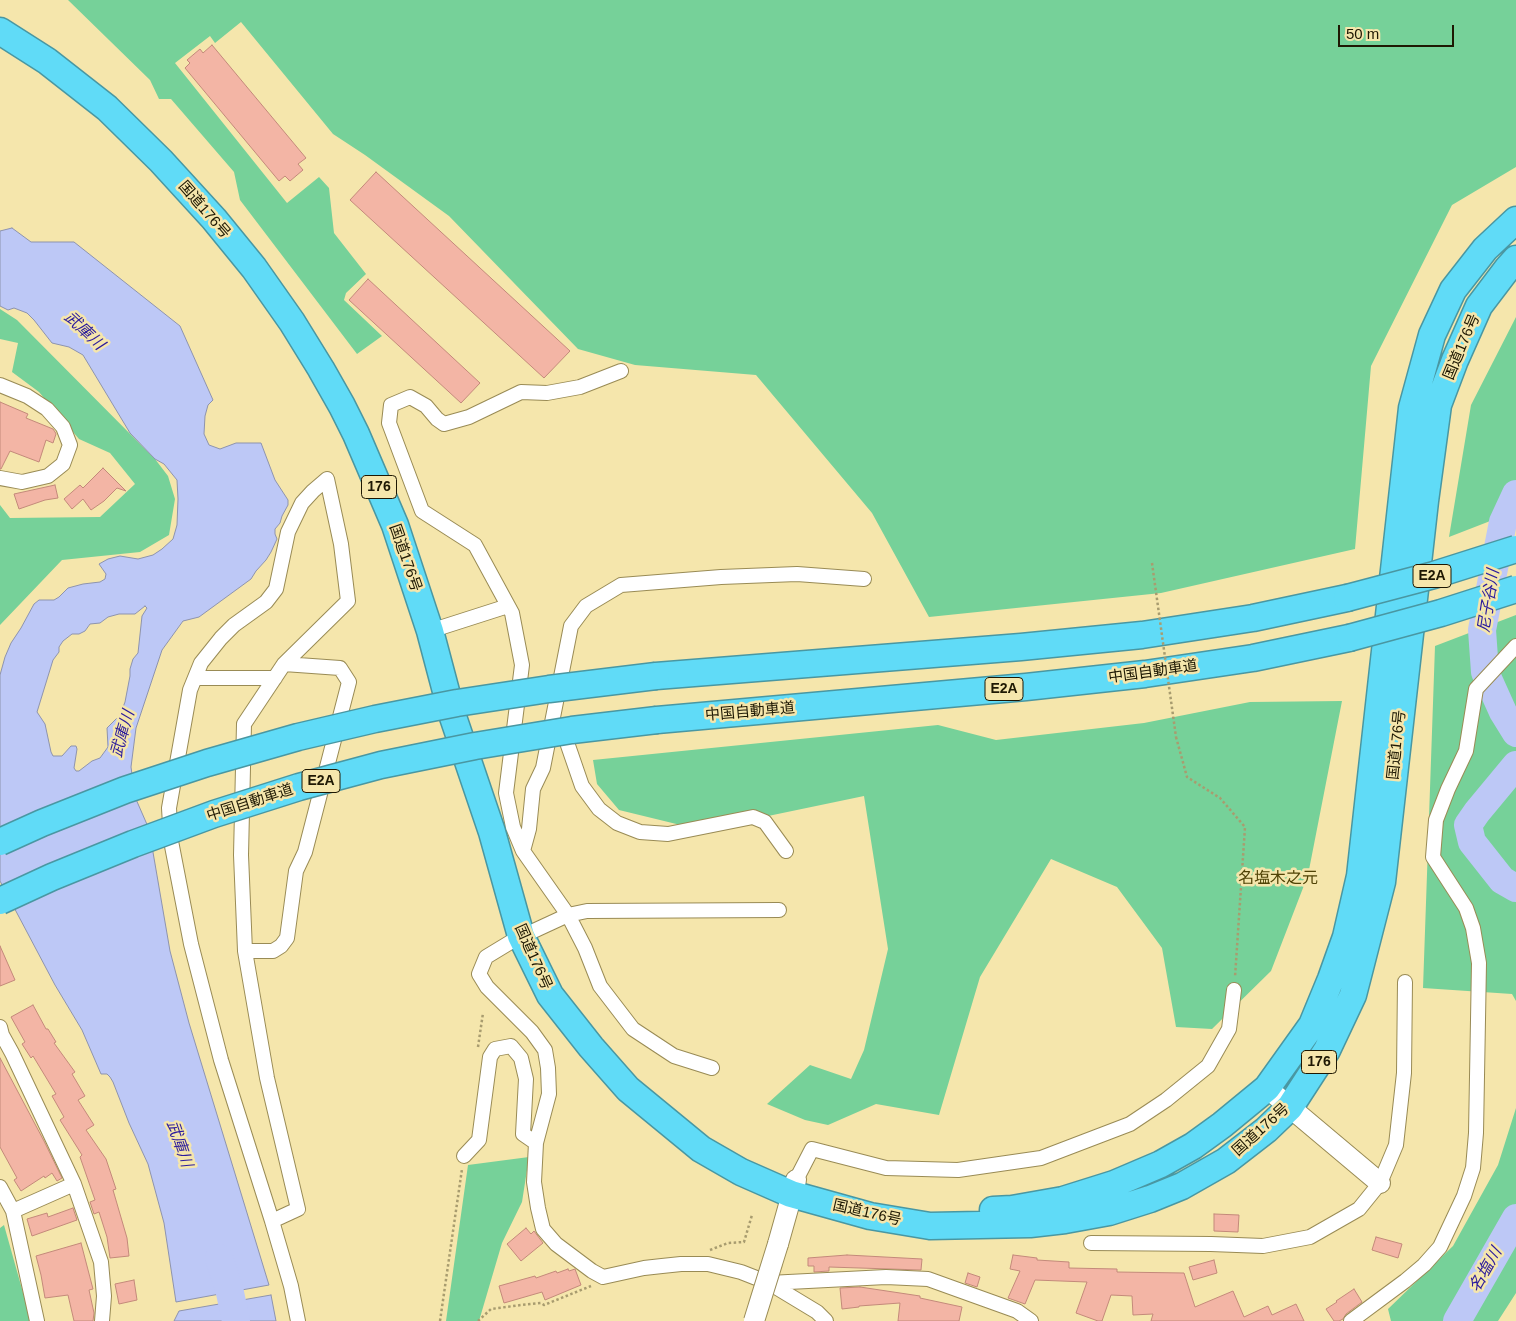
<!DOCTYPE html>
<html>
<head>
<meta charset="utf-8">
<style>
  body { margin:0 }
  #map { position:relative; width:1516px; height:1321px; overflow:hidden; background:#f5e6ac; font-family:Helvetica,sans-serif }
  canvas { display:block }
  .scale { position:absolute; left:1338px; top:25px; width:116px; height:22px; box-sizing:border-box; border:2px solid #1e1803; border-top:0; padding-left:6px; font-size:15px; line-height:18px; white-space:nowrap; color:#1e1803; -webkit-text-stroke:4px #f5e6ac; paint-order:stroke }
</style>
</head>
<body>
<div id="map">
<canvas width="1516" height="1321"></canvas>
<div class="scale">50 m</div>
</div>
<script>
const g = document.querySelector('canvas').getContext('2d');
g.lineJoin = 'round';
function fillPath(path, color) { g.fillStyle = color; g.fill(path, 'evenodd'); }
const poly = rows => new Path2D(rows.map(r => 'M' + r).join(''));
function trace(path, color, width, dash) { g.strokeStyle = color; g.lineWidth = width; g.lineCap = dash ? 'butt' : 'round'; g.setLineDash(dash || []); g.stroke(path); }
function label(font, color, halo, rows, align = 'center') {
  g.font = font + ' Helvetica,"Noto Sans JP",sans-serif'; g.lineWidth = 5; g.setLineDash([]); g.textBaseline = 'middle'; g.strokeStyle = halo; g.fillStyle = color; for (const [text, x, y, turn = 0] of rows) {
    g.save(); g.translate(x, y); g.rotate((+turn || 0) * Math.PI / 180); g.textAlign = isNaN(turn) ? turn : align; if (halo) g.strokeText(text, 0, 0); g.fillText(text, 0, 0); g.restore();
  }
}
const green = poly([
  [68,0,1516,0,1516,167,1452,205,1371,366,1355,549,1161,593,929,617,872,513,756,375,635,365,578,349,449,216,365,155,333,134,241,22,215,43,210,36,175,63,287,203,319,177,329,188,334,233,366,274,346,293,344,300,382,336,357,354,240,200,234,172,171,99,159,99,150,80],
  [0,309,17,320,155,459,168,476,175,499,169,535,140,552,62,560,0,625,0,505,10,518,100,517,135,484,110,453,79,439,39,392,12,372,18,343,0,339],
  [1516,317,1516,511,1449,537,1471,405],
  [1516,615,1516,1001,1512,994,1423,988,1435,646],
  [1342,701,1308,875,1271,971,1212,1029,1176,1027,1162,948,1117,887,1051,859,980,977,939,1115,876,1104,828,1125,805,1120,767,1104,810,1065,851,1079,864,1050,888,949,864,796,701,830,619,810,597,784,593,760,938,725,996,740,1144,723,1250,702],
  [1516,1108,1516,1293,1498,1321,1391,1321,1388,1309,1453,1246,1498,1165],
  [529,1157,522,1202,502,1243,479,1321,446,1321,468,1165],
  [4,1225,31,1321,0,1321,0,1228]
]);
const water = poly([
  [12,228,31,242,74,242,180,326,213,400,208,405,205,416,204,434,209,445,220,449,236,443,261,443,275,480,288,500,288,505,282,516,280,523,275,529,275,534,277,539,271,552,266,560,256,571,251,579,199,617,183,621,162,650,136,728,131,767,135,797,149,829,170,951,189,1023,269,1285,176,1302,164,1223,148,1164,129,1123,113,1082,110,1077,107,1074,101,1074,82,1030,55,985,0,881,0,675,5,657,11,643,21,628,34,604,39,600,54,600,59,597,68,588,83,584,100,582,105,579,106,574,99,564,108,559,120,556,138,559,153,555,162,549,173,539,177,525,178,499,177,480,164,464,155,459,130,433,83,355,69,347,52,343,34,320,27,313,14,308,8,310,0,306,0,231,12,228],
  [145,606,147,608,142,616,138,653,133,659,130,669,130,676,125,702,120,715,107,728,108,747,100,758,92,761,79,771,76,771,74,768,77,749,76,746,71,746,62,756,53,756,51,752,45,724,37,712,53,660,59,652,59,647,63,641,72,634,79,634,85,631,90,624,100,623,108,617,119,614,135,614,145,606],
  [271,1295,276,1321,174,1321,179,1311,271,1295]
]);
const river = poly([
  [1516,494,1503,522,1482,630,1485,672,1503,712,1516,733],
  [1516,765,1477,812,1468,825,1472,842,1502,880,1516,888],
  [219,1258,229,1288,236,1321],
  [1457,1321,1516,1218]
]);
const building = poly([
  [212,45,306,158,298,164,303,170,290,181,285,176,279,181,185,68,190,63,187,60,200,49,203,53,212,45],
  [376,172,570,351,544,378,350,200,376,172],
  [368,279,480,383,461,403,349,300,368,279],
  [0,402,28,414,26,418,53,429,55,432,56,434,53,443,46,440,39,462,10,451,1,469,0,469,0,402],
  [103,468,126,491,117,488,104,501,91,510,83,499,72,509,64,499,80,485,83,488,103,468],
  [55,485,58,498,45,500,19,509,14,494,55,485],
  [0,946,15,980,0,986,0,946],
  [33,1005,46,1029,48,1029,56,1042,54,1043,75,1072,72,1074,85,1096,78,1100,94,1125,86,1130,106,1159,116,1189,113,1190,127,1238,129,1256,110,1258,107,1237,99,1212,94,1214,90,1202,95,1200,80,1157,82,1155,60,1120,64,1117,52,1096,56,1094,33,1056,31,1058,22,1044,25,1042,11,1017,33,1005],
  [0,1058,44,1141,62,1178,57,1181,52,1173,45,1178,44,1176,21,1191,14,1180,17,1178,0,1147,0,1058],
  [73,1208,77,1220,32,1236,27,1219,47,1213,48,1217,73,1208],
  [1214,1214,1239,1215,1238,1232,1214,1231,1214,1214],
  [526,1228,531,1234,534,1231,543,1243,521,1261,507,1244,526,1228],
  [1376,1237,1402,1244,1398,1258,1372,1250,1376,1237],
  [81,1243,93,1289,89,1290,94,1313,93,1321,74,1321,68,1295,45,1298,41,1275,36,1256,81,1243],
  [847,1255,922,1259,921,1270,829,1267,829,1271,814,1272,814,1266,808,1266,808,1258,847,1255],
  [1013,1255,1037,1258,1037,1260,1069,1262,1069,1268,1117,1269,1117,1272,1184,1273,1195,1307,1233,1291,1244,1317,1268,1306,1272,1315,1296,1304,1304,1321,1151,1321,1153,1314,1133,1315,1132,1296,1111,1295,1102,1321,1098,1321,1076,1313,1087,1282,1035,1280,1025,1304,1008,1298,1020,1271,1010,1269,1013,1255],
  [1214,1260,1217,1273,1193,1280,1189,1267,1214,1260],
  [568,1269,569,1271,575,1269,581,1285,545,1300,542,1292,504,1303,499,1286,535,1276,536,1278,556,1271,557,1273,568,1269],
  [968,1273,980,1277,977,1287,965,1283,968,1273],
  [134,1280,137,1300,119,1304,115,1284,134,1280],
  [860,1287,920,1296,920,1298,962,1307,959,1321,898,1321,900,1303,859,1306,859,1307,842,1309,840,1288,860,1287],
  [1354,1289,1362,1302,1346,1314,1343,1319,1339,1321,1334,1321,1326,1309,1337,1302,1336,1301,1354,1289]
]);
const path = poly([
  [1176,737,1187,777,1220,798,1245,827,1235,977],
  [478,1047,483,1013],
  [710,1250,728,1243,744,1242,752,1215],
  [440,1321,462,1169],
  [478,1321,491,1309,521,1305,541,1303,544,1305,591,1286]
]);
const street = poly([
  [0,385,27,396,47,409,63,427,70,445,63,464,48,476,22,482,0,478],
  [864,579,797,574,721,577,621,585,586,606,571,626,543,768,533,789,529,829,523,851,568,915,514,940,486,957,479,974,487,987,532,1032,545,1050,548,1068,549,1094,536,1143,534,1182,538,1208,543,1229,556,1244,592,1271,603,1277,644,1268,662,1266,681,1264,708,1264,741,1272,769,1283,886,1277,928,1279,1017,1311,1031,1321],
  [430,631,508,606],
  [195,678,275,678],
  [562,728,582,786,599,809,617,823,640,832,668,834,753,817,765,822,786,851],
  [523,851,513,827,506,793,522,665,512,613,475,545,422,511,389,423,391,405,410,397,426,406,437,419,444,424,469,417,521,392,547,393,580,387,621,371],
  [245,951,273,951,281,946,287,938,296,871,305,852,349,682,340,668,284,664],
  [0,1027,2,1035,12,1053,74,1184,101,1262,104,1296,102,1321],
  [712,1068,674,1056,633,1029,600,986,585,948,568,915,587,911,779,910],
  [464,1156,479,1140,490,1057,495,1049,511,1046,521,1058,526,1079,523,1134,536,1143],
  [796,1180,812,1149,886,1168,958,1170,1041,1158,1130,1124,1166,1100,1208,1066,1229,1029,1234,990],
  [0,1187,13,1211,37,1321],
  [13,1211,74,1184],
  [272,1221,298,1209,267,1078,245,951,241,855,244,724,284,664,348,601,341,544,327,479,313,491,302,503,288,532,276,589,266,602,234,625,221,638,201,663,190,690,169,808,171,841,191,944,221,1060,272,1221,291,1286,298,1321],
  [1091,1243,1211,1244,1263,1246,1310,1237,1359,1209,1380,1183,1396,1145,1404,1073,1405,982],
  [769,1283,817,1312,826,1321],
  [1351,1321,1405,1281,1424,1265,1440,1247,1464,1196,1473,1168,1476,1133,1479,963,1473,928,1466,908,1433,857,1436,820,1448,789,1466,751,1476,689,1516,646]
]);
const secondary = poly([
  [1267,1088,1380,1183],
  [778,1244,796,1180]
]);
const highway = poly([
  [0,31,47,61,107,108,161,161,214,219,254,268,292,322,321,369,342,406,356,434,395,525,430,631,452,714,492,832,521,936,550,995,591,1047,628,1089,701,1149,741,1172,791,1194,870,1216,930,1226,1030,1224,1065,1220,1109,1212,1150,1199,1182,1186,1226,1161,1266,1130,1290,1107,1327,1050,1353,995,1382,882,1425,501,1438,405,1455,360,1479,306,1507,269,1516,259],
  [656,676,1021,647,1142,635,1253,618,1347,598],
  [657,720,1026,687,1145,674,1253,658,1349,638],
  [993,1210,1012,1209,1063,1200,1114,1184,1161,1164,1193,1146,1222,1125,1267,1088,1312,1025,1331,979,1346,937,1360,876,1412,408,1432,335,1453,290,1485,249,1516,220]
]);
const pathBridge = poly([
  [1152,563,1176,737]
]);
const secondaryBridge = poly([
  [754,1321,778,1244]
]);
const highwayBridge = poly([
  [1347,598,1434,575,1516,549],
  [1349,638,1441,613,1516,589],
  [0,842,42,823,125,790,207,763,298,737,375,719,457,703,549,689,656,676],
  [0,901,52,877,133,844,214,814,299,787,381,765,475,746,572,730,657,720]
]);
const shields = [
  [379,487,35],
  [1432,576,38],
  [1004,689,38],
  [321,781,38],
  [1319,1062,35]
];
const shieldNames = [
  ["176",379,487],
  ["E2A",1432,576],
  ["E2A",1004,689],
  ["E2A",321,781],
  ["176",1319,1062]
];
const streetNames = [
  ["国道176号",204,210,49],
  ["国道176号",1462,347,-67],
  ["国道176号",405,558,71],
  ["中国自動車道",1153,672,-8],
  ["中国自動車道",750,712,-5],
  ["国道176号",1397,745,-84],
  ["中国自動車道",250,803,-18],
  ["国道176号",533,957,66],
  ["国道176号",1261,1130,-42],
  ["国道176号",867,1213,13]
];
const waterNames = [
  ["武庫川",84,331,43],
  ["尼子谷川",1489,601,-81],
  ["武庫川",123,734,-74],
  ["武庫川",179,1144,71],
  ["名塩川",1486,1270,-60]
];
const neighbourhoodNames = [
  ["名塩木之元",1278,879]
];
fillPath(green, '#76d199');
fillPath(water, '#bdc8f6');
trace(water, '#8d93ad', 1);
trace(river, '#bdc8f6', 28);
fillPath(building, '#f3b5a5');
trace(building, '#c3897a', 1);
trace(street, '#998b55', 16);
trace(secondary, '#998b55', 22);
trace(highway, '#4997a2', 29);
trace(path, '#a89c6f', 2.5, [2.5, 2.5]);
trace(street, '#fff', 14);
trace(secondary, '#fff', 20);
trace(highway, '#60dbf7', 26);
trace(secondaryBridge, '#998b55', 22, []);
trace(highwayBridge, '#4997a2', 29, []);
trace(pathBridge, '#a89c6f', 2.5, [2.5, 2.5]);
trace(secondaryBridge, '#fff', 20);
trace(highwayBridge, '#60dbf7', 26);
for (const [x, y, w] of shields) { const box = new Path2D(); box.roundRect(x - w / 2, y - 11.5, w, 23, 4); g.fillStyle = '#f5e6ac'; g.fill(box); trace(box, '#1e1803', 1); }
label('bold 14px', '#1e1803', null, shieldNames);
label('15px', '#1e1803', '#f5e6ac', streetNames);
label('italic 16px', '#2a1a9d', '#f5e6ac', waterNames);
label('16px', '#504306', '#f5e6ac', neighbourhoodNames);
</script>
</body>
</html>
